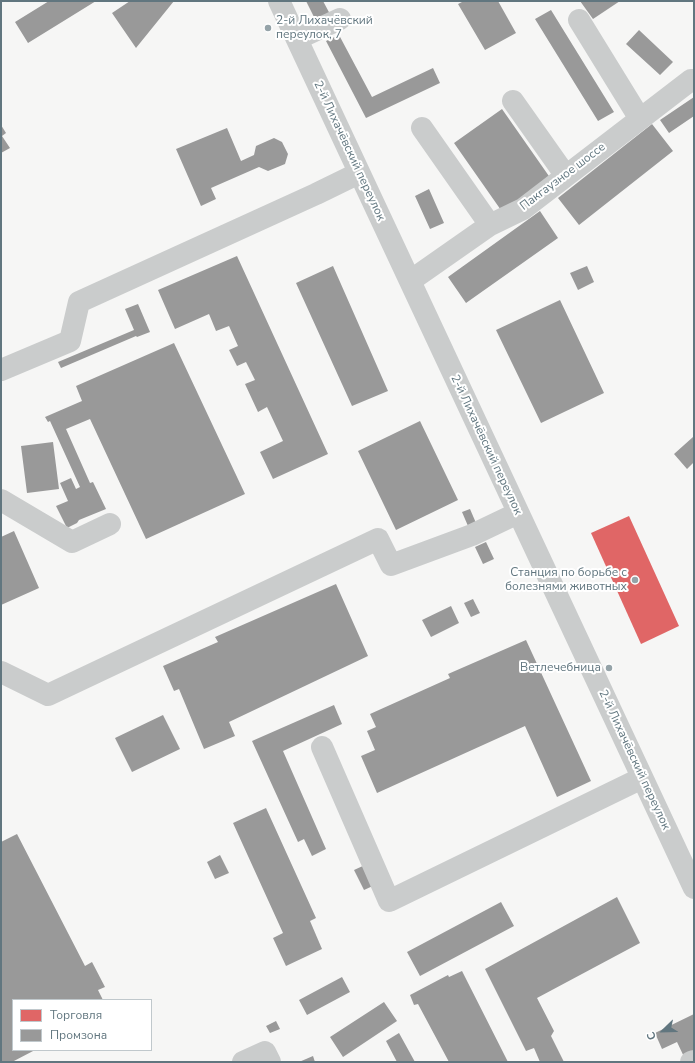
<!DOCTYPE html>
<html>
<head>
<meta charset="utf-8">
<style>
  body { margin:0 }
  #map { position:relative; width:695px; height:1063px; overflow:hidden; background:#f6f6f5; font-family:"Nunito Sans",sans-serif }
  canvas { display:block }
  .frame { position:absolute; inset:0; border:2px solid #61767f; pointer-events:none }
  .legend { position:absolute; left:12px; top:999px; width:140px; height:52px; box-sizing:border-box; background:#fff; border:1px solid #c0c8cc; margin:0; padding:5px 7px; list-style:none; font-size:12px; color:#61767f }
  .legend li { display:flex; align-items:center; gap:8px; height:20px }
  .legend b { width:20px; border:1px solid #c0c8cc }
  .north { position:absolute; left:643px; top:1011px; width:40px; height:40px; -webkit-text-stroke:3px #fff; paint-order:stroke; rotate:247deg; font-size:11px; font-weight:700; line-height:16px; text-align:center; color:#61767f }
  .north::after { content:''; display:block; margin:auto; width:14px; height:18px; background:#61767f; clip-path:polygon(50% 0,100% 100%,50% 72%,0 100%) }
</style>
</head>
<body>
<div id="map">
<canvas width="695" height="1063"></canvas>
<div class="frame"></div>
<ul class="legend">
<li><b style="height:11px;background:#e06666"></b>Торговля</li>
<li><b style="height:11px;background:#999"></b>Промзона</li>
</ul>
<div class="north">С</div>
</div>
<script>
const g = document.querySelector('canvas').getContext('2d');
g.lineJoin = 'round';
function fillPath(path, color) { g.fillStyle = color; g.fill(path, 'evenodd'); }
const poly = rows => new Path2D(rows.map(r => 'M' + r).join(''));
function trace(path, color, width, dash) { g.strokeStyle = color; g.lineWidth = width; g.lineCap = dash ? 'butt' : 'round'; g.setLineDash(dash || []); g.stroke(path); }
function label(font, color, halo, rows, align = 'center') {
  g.font = font + ' "Nunito Sans",sans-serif'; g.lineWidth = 4; g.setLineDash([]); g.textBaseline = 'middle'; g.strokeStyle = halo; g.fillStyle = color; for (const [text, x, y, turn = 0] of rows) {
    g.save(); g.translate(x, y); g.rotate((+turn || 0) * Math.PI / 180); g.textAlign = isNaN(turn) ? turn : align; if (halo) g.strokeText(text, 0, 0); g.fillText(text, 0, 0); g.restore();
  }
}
const shops = poly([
  [629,516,679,626,641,644,591,533]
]);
const industry = poly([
  [49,1,96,1,28,43,15,22],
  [130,1,174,1,136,48,112,13],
  [306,1,323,1,331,16,317,23],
  [464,1,498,1,516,33,485,50,458,4],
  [580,1,620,1,593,19],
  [551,10,614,112,598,121,535,19],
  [639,30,673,62,660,75,626,44],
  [339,35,372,97,433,68,440,83,366,118,326,41],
  [694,97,694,116,669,133,660,120],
  [502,109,551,179,503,213,454,143],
  [652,124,673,151,579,225,558,198],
  [1,125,6,133,2,136,10,148,1,153],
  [227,128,241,161,254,155,256,146,274,138,282,142,288,154,285,164,268,171,259,167,211,188,216,199,201,206,176,149],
  [429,189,444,223,430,229,415,196],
  [540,211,558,238,466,303,448,277],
  [237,256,328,454,273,479,260,452,283,441,267,407,258,412,245,384,255,380,246,362,237,366,229,350,238,346,229,326,216,331,209,314,175,329,158,290],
  [333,266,388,391,352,406,296,283],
  [587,266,594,282,578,290,570,273],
  [560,300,604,393,541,423,496,330],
  [138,304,150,332,137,337,136,336,61,368,58,362,134,330,125,309],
  [174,343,245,494,146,539,90,419,66,429,90,483,93,482,106,509,79,520,77,523,67,528,56,506,68,501,60,483,71,478,76,489,80,487,50,421,48,422,45,417,82,401,76,386],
  [420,421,458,500,396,530,358,451],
  [693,437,694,462,687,469,674,454],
  [53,442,59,489,27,493,21,446],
  [470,509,476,523,468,526,462,512],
  [14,531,39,588,1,605,1,537],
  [486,542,494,559,483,564,475,547],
  [336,584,368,656,229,722,235,736,204,749,179,689,174,691,163,666,218,642,215,637],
  [473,599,480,613,471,617,464,603],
  [451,606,459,623,431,637,422,620],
  [526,640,591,781,557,797,525,726,377,793,361,756,375,750,367,731,376,727,370,714,450,678,448,674],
  [334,705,342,724,283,751,326,849,312,856,304,839,298,842,252,741],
  [163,715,180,749,132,772,115,738],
  [266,808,316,918,310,921,322,949,286,966,273,938,283,933,233,823],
  [17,834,85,966,92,962,105,987,98,990,103,1000,13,1000,13,1050,35,1050,12,1062,1,1062,1,842],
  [220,855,229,873,215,879,207,862],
  [365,865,375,885,364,890,354,870],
  [617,897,640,943,537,998,554,1031,551,1036,564,1062,540,1062,534,1048,526,1051,485,969],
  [501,902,514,926,420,976,407,952],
  [462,971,508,1062,449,1062,418,1004,414,1005,410,995,448,975,449,977],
  [342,977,350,992,307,1015,299,1000],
  [384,1002,397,1021,343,1057,330,1037],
  [694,1014,694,1057,686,1061,677,1042,662,1049,655,1033],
  [276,1021,280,1029,270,1033,266,1026],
  [399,1033,415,1062,397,1062,386,1041],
  [313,1056,315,1062,299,1062]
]);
const minor = poly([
  [279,1,694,888],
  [579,20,640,119],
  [297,39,340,19],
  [513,101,566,176],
  [422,128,490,225],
  [410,281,490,225,523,209,691,80],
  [1,370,70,341,79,302,316,194,359,173],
  [1,500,72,542,110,524],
  [1,672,48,695,378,539,391,565,472,535,518,513],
  [322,747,389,901,642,778],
  [243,1062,265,1052,270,1062],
  [691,1062,694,1061]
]);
const markers = [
  [268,28,4,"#95a3a8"],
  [635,580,4,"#95a3a8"],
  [609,668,4,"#95a3a8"]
];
const poiNames = [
  ["2-й Лихачёвский",276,21,"left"],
  ["переулок, 7",276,35,"left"],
  ["Станция по борьбе с",627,573],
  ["болезнями животных",627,587],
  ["Ветлечебница",601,668]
];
const streetNames = [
  ["2-й Лихачёвский переулок",349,151,65],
  ["Пакгаузное шоссе",563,177,-37],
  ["2-й Лихачёвский переулок",486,445,65],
  ["2-й Лихачёвский переулок",634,760,65]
];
fillPath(shops, '#e06666');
fillPath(industry, '#999');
trace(minor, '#cacccc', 22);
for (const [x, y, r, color] of markers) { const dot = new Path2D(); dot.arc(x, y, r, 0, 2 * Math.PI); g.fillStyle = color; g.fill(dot); trace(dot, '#fff', 1.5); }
label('12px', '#61767f', '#fff', poiNames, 'right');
label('12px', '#61767f', '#fff', streetNames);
</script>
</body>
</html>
